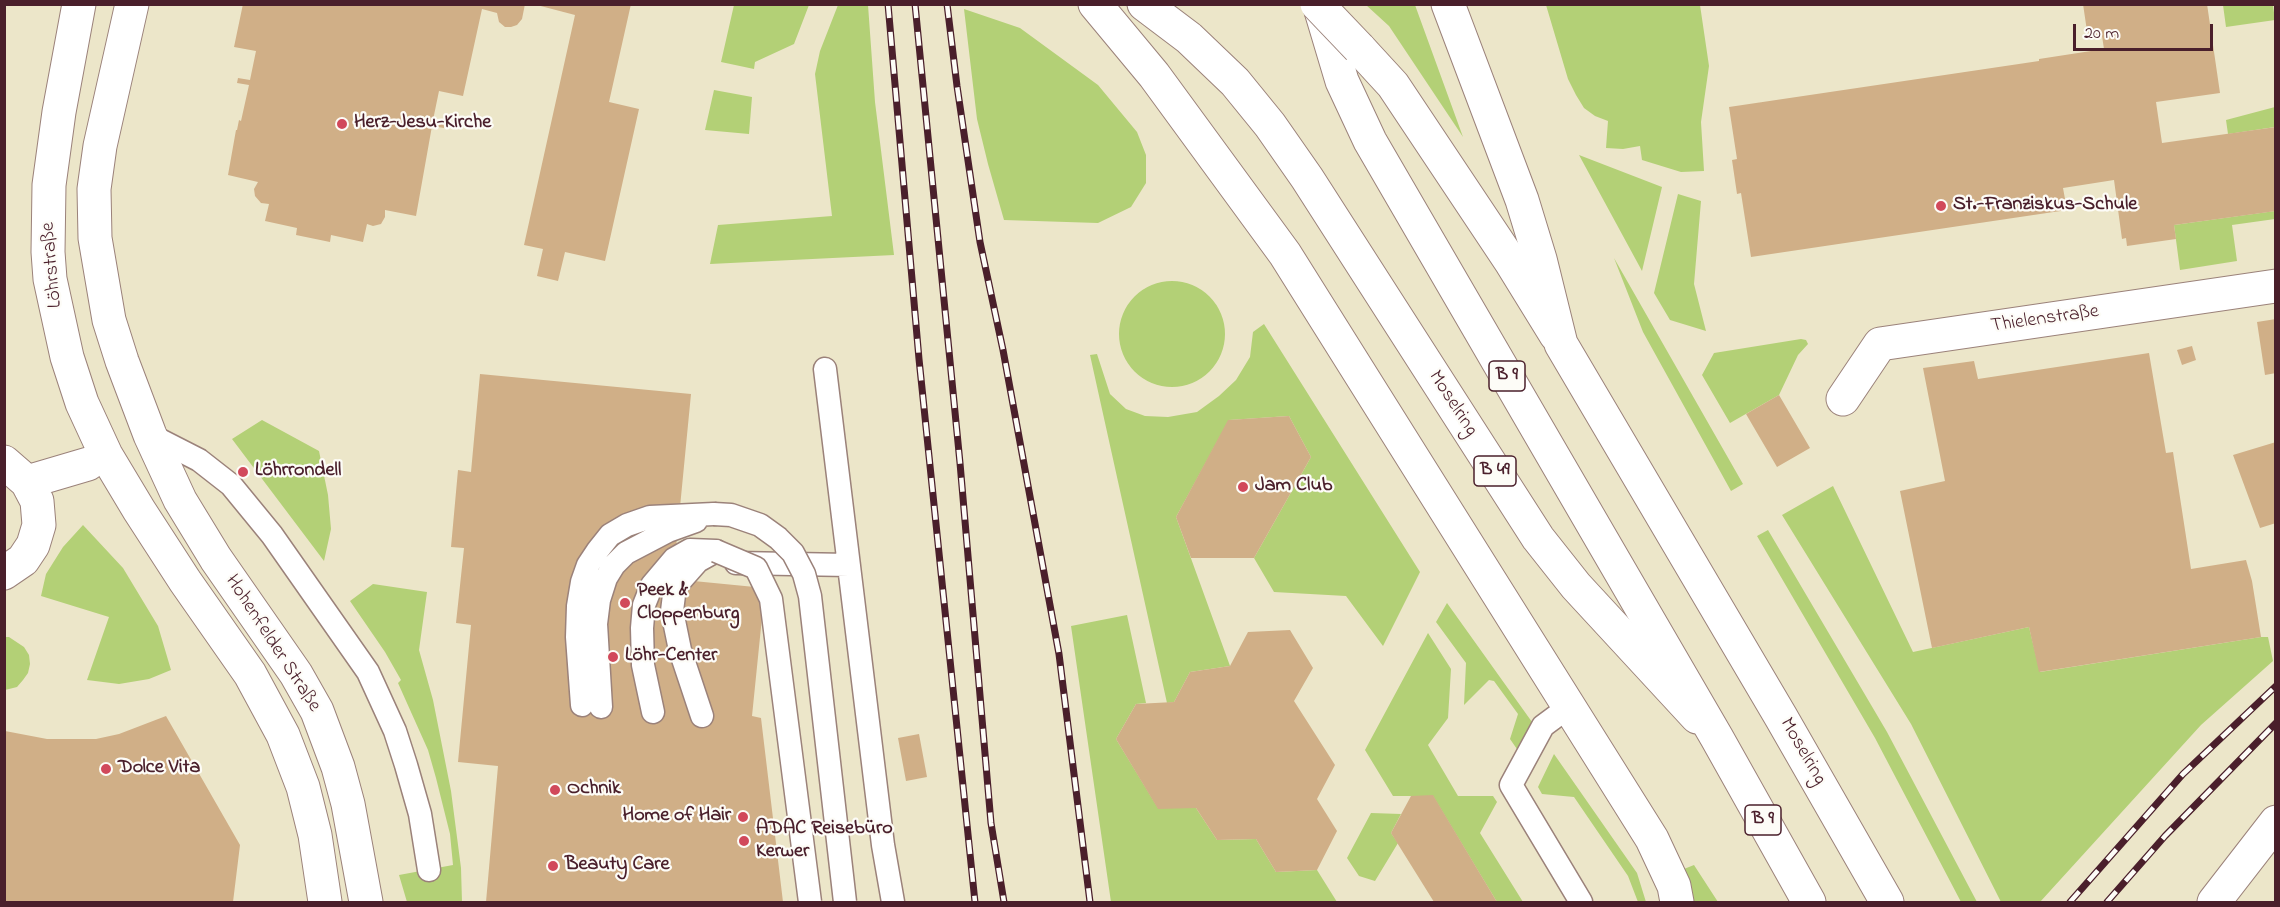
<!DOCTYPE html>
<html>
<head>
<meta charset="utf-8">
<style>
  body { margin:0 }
  #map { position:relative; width:2280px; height:907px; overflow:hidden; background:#ece6c9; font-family:"Indie Flower",sans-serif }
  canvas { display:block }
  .frame { position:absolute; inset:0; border:6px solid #4a1f2b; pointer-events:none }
  .scale { position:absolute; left:2073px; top:24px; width:140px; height:27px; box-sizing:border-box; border:3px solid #4a1f2b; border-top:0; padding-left:8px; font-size:18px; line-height:21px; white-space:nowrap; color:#4a1f2b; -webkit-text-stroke:4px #fdfcf7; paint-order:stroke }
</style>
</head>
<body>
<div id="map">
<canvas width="2280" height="907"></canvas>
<div class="frame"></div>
<div class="scale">20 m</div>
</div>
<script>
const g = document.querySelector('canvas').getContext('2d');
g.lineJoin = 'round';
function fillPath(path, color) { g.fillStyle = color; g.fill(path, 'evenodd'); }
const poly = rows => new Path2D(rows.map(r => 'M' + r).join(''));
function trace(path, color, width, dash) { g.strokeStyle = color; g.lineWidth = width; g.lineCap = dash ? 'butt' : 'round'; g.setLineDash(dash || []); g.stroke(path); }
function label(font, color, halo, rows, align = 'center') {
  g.font = font + ' "Indie Flower",sans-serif'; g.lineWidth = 4.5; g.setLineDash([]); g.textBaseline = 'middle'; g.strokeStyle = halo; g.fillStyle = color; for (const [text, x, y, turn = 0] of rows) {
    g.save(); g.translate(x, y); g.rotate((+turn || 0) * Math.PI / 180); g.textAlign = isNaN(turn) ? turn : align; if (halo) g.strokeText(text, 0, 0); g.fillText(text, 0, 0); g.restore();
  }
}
const green = poly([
  [734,5,734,4,809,5,794,44,755,62,754,69,721,62],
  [838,5,868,5,875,102,894,255,710,264,718,225,832,216,815,74,820,51],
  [1366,5,1415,5,1463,137,1389,26],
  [1546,5,1700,5,1709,66,1701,122,1704,171,1681,172,1642,160,1640,146,1623,149,1606,148,1608,121,1595,116,1584,108,1576,95,1568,79],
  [2223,5,2273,5,2275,20,2226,27],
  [964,9,1020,28,1098,85,1137,132,1146,155,1146,183,1131,207,1098,223,1004,220,988,164,977,119],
  [714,90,752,97,749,134,705,130],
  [2275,107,2275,127,2228,134,2226,120],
  [1579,155,1662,187,1642,271],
  [1678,194,1701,201,1694,284,1706,331,1670,320,1654,293],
  [2275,211,2275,219,2232,225,2237,261,2180,270,2174,225],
  [1614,258,1743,484,1731,491,1643,332],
  '1119 334a53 53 0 1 1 106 0a53 53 0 1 1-106 0Z',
  [1264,324,1420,572,1383,646,1346,596,1274,592,1254,558,1311,457,1289,416,1229,420,1176,517,1230,666,1190,672,1174,702,1167,703,1090,355,1097,354,1110,394,1126,409,1145,416,1168,417,1197,412,1219,396,1236,380,1250,357,1253,332],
  [1801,339,1806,340,1808,344,1798,355,1779,395,1730,423,1702,375,1714,353],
  [262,420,319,451,328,495,331,529,324,561,232,439],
  [1833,486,1913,652,2029,627,2040,672,2261,637,2268,637,2273,661,2201,725,2040,902,2001,902,1911,724,1782,515],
  [83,525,123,568,158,626,171,670,149,679,119,684,87,680,109,617,41,596,46,574,63,547],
  [1768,530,1887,732,1977,902,1961,902,1875,738,1757,536],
  [373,584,427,592,419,650,433,700,451,791,461,868,462,902,407,902,399,875,453,865,450,834,436,778,428,750,398,683,401,680,385,652,350,601],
  [1447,603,1532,722,1519,752,1510,739,1518,714,1494,681,1489,680,1464,705,1466,663,1436,622],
  [1127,615,1146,703,1136,704,1116,739,1158,808,1196,808,1217,840,1256,839,1276,872,1317,870,1337,902,1111,902,1071,626],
  [1428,633,1451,669,1448,718,1428,745,1458,796,1493,796,1497,802,1480,833,1523,902,1497,902,1433,796,1393,796,1365,750],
  [9,637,24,647,29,655,30,664,28,673,23,680,17,687,5,690,5,637],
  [1554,754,1637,873,1646,902,1638,902,1628,876,1574,797,1542,794,1538,787],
  [1371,813,1401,814,1391,833,1398,843,1375,881,1359,876,1347,858],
  [1694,865,1718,902,1693,902,1684,869]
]);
const building = poly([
  [243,4,525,4,522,19,517,25,511,27,505,27,499,22,497,13,482,9,463,96,439,91,433,120,445,122,444,128,432,126,416,216,385,210,385,217,381,224,373,226,367,224,363,242,331,235,330,242,296,235,297,228,265,221,269,204,261,203,255,196,254,189,258,182,228,175,236,130,237,130,239,120,241,121,249,85,237,83,238,78,250,80,256,51,234,47],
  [533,4,631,4,609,102,639,109,605,261,565,252,558,281,537,276,543,249,524,245,575,15],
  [2083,4,2207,4,2220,93,2156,102,2162,143,2276,127,2276,211,2174,225,2176,239,2127,246,2126,238,2122,239,2114,180,2063,188,2067,210,1751,257,1741,193,1737,194,1732,160,1737,159,1729,107,2039,61,2039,59,2104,49,2102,36,2088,38],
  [2276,319,2276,373,2265,375,2257,322],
  [2192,346,2196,360,2182,365,2177,350],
  [2149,353,2166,453,2173,452,2191,569,2246,560,2252,581,2261,637,2039,672,2029,627,1932,648,1900,491,1945,481,1923,368,1974,361,1978,379],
  [480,374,691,394,673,579,765,588,752,716,761,718,783,902,486,902,498,766,458,762,471,625,456,623,464,548,451,547,458,470,471,472],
  [1779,395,1810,448,1777,467,1746,414],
  [1289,416,1311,457,1254,558,1191,558,1176,517,1228,420],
  [2276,442,2276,523,2260,528,2233,455],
  [1290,630,1313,668,1294,701,1335,765,1317,799,1337,831,1317,870,1276,872,1256,839,1217,840,1196,808,1158,809,1116,739,1136,704,1174,702,1190,672,1230,666,1248,632],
  [166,716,240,845,233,902,5,902,5,731,47,739,96,739,119,734],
  [919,734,927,777,906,781,898,738],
  [1433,795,1497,902,1434,902,1391,833,1411,796]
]);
const service = poly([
  [825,369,883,845,893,902],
  [150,435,199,460,231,485,272,535,368,672,395,731,406,765,420,814,429,870],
  [736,563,849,565],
  [582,705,577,637,578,606,582,582,588,565,598,550,610,535,627,525,650,517,714,514],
  [1570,706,1543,726,1511,785,1581,902],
  [601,707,596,624,599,600,606,578,614,565,626,553,668,531,696,521],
  [653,712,643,665,642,628,644,605,652,585,674,559,690,550,716,551],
  [702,716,680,650,672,611,675,587,698,561,716,551]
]);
const pedestrian = poly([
  [4,462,27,482,37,501,39,525,33,545,23,560,4,573],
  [27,482,88,464]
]);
const minor = poly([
  [1095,4,1154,75,1285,254,1652,839,1674,886,1677,902],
  [1843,399,1880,344,2276,286],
  [2214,902,2276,822]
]);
const tertiary = poly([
  [79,4,59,112,49,185,48,252,50,279,67,357,82,403,106,455,139,510,185,581,250,674,283,735,303,787,315,835,325,902],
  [132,4,100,146,94,189,95,238,109,320,122,361,150,435,180,500,216,559,296,674,317,711,338,767,348,804,366,902]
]);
const primary = poly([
  [1144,4,1189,38,1235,82,1270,125,1307,178,1538,538,1576,586,1697,717],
  [1359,48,1393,85,1511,262,1556,335]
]);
const trunk = poly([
  [1319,4,1342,81,1370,141,1717,738,1809,902],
  [1448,4,1522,200,1540,259,1561,344,1781,717,1887,902]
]);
const rail = poly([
  [888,4,919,359,975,902],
  [915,4,960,463,991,823,1004,902],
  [947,4,957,86,980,242,1003,350,1059,654,1090,902],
  [2070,902,2183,774,2276,686],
  [2107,902,2165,836,2276,723]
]);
const serviceBridge = poly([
  [714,514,731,515,760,525,778,538,793,553,804,574,810,596,845,902],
  [716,551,756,568,771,599,810,902]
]);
const primaryBridge = poly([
  [1317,4,1359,48]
]);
const markers = [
  [342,124,6,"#d1495b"],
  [1941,206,6,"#d1495b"],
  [243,472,6,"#d1495b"],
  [1243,487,6,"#d1495b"],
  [625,603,6,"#d1495b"],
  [613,657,6,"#d1495b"],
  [106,769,6,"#d1495b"],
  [555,790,6,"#d1495b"],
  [743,817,6,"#d1495b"],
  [744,841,6,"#d1495b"],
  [553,866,6,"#d1495b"]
];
const shields = [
  [1507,376,36],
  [1495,471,42],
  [1763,820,36]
];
const shieldNames = [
  ["B 9",1507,376],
  ["B 49",1495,471],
  ["B 9",1763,820]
];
const poiNames = [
  ["Herz-Jesu-Kirche",354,124],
  ["St.-Franziskus-Schule",1953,206],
  ["Löhrrondell",255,472],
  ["Jam Club",1255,487],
  ["Peek &",637,592],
  ["Cloppenburg",637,615],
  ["Löhr-Center",625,657],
  ["Dolce Vita",118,769],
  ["Ochnik",567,790],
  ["Home of Hair",731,817,"right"],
  ["ADAC Reisebüro",756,830],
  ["Kerwer",756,853],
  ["Beauty Care",565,866]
];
const streetNames = [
  ["Löhrstraße",53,265,-95],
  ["Thielenstraße",2045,320,-8],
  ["Moselring",1452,404,57],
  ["Hohenfelder Straße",272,644,57],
  ["Moselring",1802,752,60]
];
fillPath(green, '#b3d076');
fillPath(building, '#d0af87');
trace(service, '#9b827a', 25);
trace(pedestrian, '#9b827a', 35);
trace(minor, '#9b827a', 35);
trace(tertiary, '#9b827a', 35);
trace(primary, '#9b827a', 35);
trace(trunk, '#9b827a', 35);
trace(service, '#fff', 22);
trace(pedestrian, '#fff', 33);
trace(minor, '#fff', 33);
trace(tertiary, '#fff', 33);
trace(primary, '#fff', 33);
trace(trunk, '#fff', 33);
trace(rail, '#4a1f2b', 7);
trace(rail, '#fdfcf7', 4.5, [14]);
trace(serviceBridge, '#9b827a', 25, []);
trace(primaryBridge, '#9b827a', 35, []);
trace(serviceBridge, '#fff', 22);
trace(primaryBridge, '#fff', 33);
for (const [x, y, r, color] of markers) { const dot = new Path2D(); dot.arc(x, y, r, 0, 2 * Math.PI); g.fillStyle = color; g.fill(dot); trace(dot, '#fdfcf7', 2); }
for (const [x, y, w] of shields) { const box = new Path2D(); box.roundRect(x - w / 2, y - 15, w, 30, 4.5); g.fillStyle = '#fdfcf7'; g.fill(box); trace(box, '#4a1f2b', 1.5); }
label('bold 18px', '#4a1f2b', null, shieldNames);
label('bold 20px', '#4a1f2b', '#fdfcf7', poiNames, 'left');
label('20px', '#4a1f2b', '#fdfcf7', streetNames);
</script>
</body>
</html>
